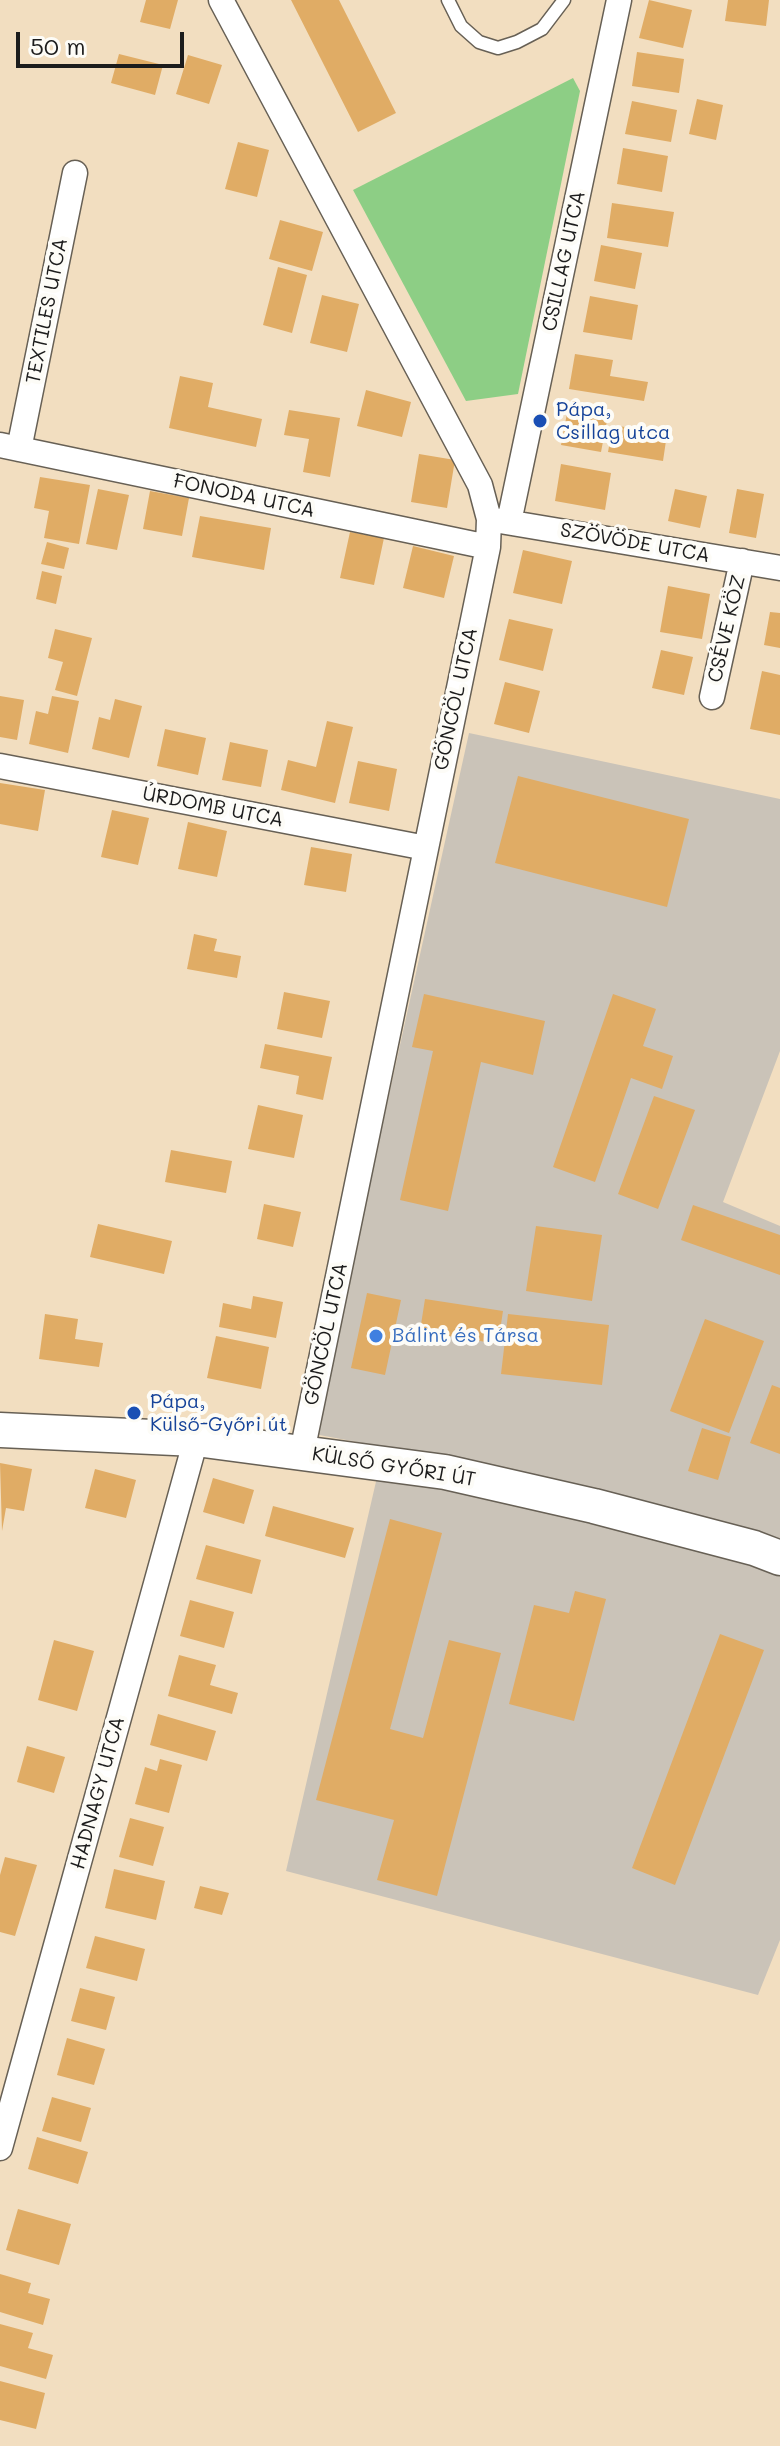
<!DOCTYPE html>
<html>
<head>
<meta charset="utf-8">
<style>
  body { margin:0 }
  #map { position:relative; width:780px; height:2446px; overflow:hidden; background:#f2dec0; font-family:Mali,sans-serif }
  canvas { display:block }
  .scale { position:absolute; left:16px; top:32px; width:168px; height:36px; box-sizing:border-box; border:4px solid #1c1c1c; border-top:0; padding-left:10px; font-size:24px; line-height:28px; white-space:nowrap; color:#1c1c1c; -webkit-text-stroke:6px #fdfcf7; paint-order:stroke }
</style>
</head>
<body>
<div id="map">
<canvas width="780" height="2446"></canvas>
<div class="scale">50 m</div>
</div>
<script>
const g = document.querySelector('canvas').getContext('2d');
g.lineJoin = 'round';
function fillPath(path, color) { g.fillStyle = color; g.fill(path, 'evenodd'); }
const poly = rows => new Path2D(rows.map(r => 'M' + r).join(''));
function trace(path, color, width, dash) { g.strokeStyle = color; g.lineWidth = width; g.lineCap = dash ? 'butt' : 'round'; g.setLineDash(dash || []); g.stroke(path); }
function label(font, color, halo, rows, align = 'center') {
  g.font = font + ' Mali,sans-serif'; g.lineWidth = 8; g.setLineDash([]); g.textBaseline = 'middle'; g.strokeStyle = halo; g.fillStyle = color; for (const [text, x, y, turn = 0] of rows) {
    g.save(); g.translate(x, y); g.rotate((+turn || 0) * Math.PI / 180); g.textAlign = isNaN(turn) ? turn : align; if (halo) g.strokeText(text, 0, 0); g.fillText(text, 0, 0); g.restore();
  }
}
const industrial = poly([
  [469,733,780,799,780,1051,723,1202,780,1226,780,1940,758,1995,286,1871,384,1447,314,1434]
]);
const green = poly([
  [573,78,580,91,518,394,466,401,353,190]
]);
const building = poly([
  [146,0,178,0,170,29,140,22],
  [291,0,339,0,396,113,358,132],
  [649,0,692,10,683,48,639,38],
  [728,0,769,0,766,26,725,21],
  [637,52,684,59,679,93,632,86],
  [119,54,163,65,155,95,111,83],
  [188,55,222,65,209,104,176,94],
  [697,99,723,105,716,140,689,134],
  [632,101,677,110,671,142,625,134],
  [238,142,269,150,257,197,225,189],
  [623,148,668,156,662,192,617,184],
  [612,203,674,212,668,247,607,238],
  [280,220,323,232,312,271,269,259],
  [601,245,642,253,635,289,594,281],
  [278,267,307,275,292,333,263,325],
  [322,295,359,304,347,352,310,343],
  [590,296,638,305,632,340,583,332],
  [575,354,613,360,610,376,648,382,644,401,569,389],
  [180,376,213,383,208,407,262,419,256,447,169,428],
  [366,390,411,402,402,437,357,426],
  [569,403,609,410,601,452,561,445],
  [289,410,340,418,330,477,303,472,309,439,284,435],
  [613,425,667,434,663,461,608,452],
  [419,454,455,460,447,508,411,502],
  [561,464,611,473,605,510,555,501],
  [40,477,90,485,79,544,44,538,49,511,34,508],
  [98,489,129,495,117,550,86,544],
  [675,489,707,496,700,528,668,521],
  [737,489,764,494,756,538,729,533],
  [150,491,189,498,182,536,143,529],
  [200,516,271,528,264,570,192,557],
  [350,532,384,538,374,585,340,578],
  [47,542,69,548,64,569,41,564],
  [413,546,454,556,444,598,403,588],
  [523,550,572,561,562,604,513,593],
  [42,571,62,576,56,604,36,599],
  [668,586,710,594,702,639,660,632],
  [770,612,780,613,780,648,764,645],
  [509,619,553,629,543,671,499,660],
  [55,629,92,638,77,696,55,690,63,662,48,658],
  [661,650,693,657,684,695,652,688],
  [762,671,780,675,780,735,750,729],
  [505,682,540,691,529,733,494,724],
  [0,696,24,700,17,740,0,737],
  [52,696,79,701,68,753,29,744,36,711,48,714],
  [115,699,142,706,129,758,92,749,99,717,110,720],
  [327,721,353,727,335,803,281,790,288,760,316,767],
  [165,729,206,738,198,775,157,766],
  [230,742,268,750,261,787,222,780],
  [358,761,397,769,389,811,349,803],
  [518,776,689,819,667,907,495,863],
  [0,783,45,790,38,831,0,824],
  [112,810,149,818,138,865,101,857],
  [188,822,227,831,217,877,178,869],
  [311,847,352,854,346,892,304,885],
  [194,934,217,939,214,951,241,956,237,978,187,969],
  [284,992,330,1001,322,1038,277,1029],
  [424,994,545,1021,533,1075,481,1062,448,1211,400,1200,433,1051,412,1047],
  [613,994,656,1009,643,1046,673,1056,662,1089,631,1078,595,1182,553,1167],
  [265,1044,332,1057,323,1100,296,1094,299,1076,260,1068],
  [654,1096,695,1110,658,1209,618,1194],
  [258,1105,303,1115,294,1158,248,1149],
  [171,1150,232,1161,226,1193,165,1182],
  [264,1204,301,1212,293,1247,257,1239],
  [693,1205,780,1235,780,1275,681,1240],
  [98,1224,172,1241,164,1274,90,1257],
  [536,1226,602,1235,592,1301,526,1291],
  [367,1293,401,1300,385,1375,351,1368],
  [253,1296,283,1302,276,1338,219,1327,223,1303,251,1309],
  [425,1299,503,1311,498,1344,420,1331],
  [45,1314,78,1319,75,1339,103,1343,99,1367,39,1359],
  [508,1314,609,1325,602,1385,501,1374],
  [705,1319,764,1341,729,1433,670,1411],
  [216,1336,269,1347,261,1389,207,1378],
  [772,1385,780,1388,780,1454,750,1443],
  [702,1428,731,1437,718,1480,688,1471],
  [0,1463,32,1469,24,1511,6,1508,2,1531],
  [95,1469,136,1480,126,1518,85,1508],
  [213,1478,254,1490,244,1524,203,1512],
  [273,1506,354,1528,345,1558,265,1536],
  [390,1519,442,1533,390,1729,423,1738,449,1640,501,1653,437,1896,377,1880,394,1820,316,1800],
  [206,1545,261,1560,252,1594,196,1579],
  [575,1591,606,1599,574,1721,509,1704,534,1605,569,1613],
  [190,1600,234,1612,224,1648,180,1636],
  [720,1634,764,1650,675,1885,632,1868],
  [54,1640,94,1651,77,1711,38,1700],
  [179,1655,216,1665,210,1685,238,1693,232,1714,168,1696],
  [158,1714,216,1731,207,1761,150,1745],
  [27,1746,65,1757,54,1793,17,1782],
  [160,1759,182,1765,169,1813,135,1804,145,1767,157,1771],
  [130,1818,164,1827,153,1866,119,1857],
  [5,1857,37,1865,15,1936,0,1932,0,1875],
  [114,1869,165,1881,156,1920,105,1908],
  [200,1886,229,1893,222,1915,194,1908],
  [95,1936,145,1949,137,1981,86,1968],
  [80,1988,115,1997,106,2030,71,2021],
  [67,2038,105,2049,94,2085,57,2075],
  [52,2097,91,2108,81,2142,42,2131],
  [37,2137,88,2152,78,2184,28,2169],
  [18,2209,71,2224,59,2265,6,2250],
  [0,2274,31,2283,28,2293,50,2299,43,2325,0,2312],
  [0,2324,33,2333,28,2348,53,2355,46,2379,0,2366],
  [0,2381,45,2393,36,2429,0,2420]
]);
const lane = poly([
  [448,0,461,26,479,42,498,48,517,42,542,29,564,0]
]);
const street = poly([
  [221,0,480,485,489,519,488,547,302,1452],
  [0,445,488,547],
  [19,449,75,173],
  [494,520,780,568],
  [509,522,619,0],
  [712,697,742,561],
  [0,766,426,848],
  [0,2148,196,1439]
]);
const secondary = poly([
  [0,1430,196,1439,445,1472,594,1506,754,1548,780,1558]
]);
const markers = [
  [540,421,8,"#1a4fb4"],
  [376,1336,8,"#3f7fe0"],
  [134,1413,8,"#1a4fb4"]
];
const streetNames = [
  ["CSILLAG UTCA",564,261,-78],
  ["TEXTILES UTCA",47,311,-79],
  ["FONODA UTCA",244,496,12],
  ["SZÖVÖDE UTCA",635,543,10],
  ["CSÉVE KÖZ",727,629,-77],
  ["GÖNCÖL UTCA",456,699,-78],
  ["ÚRDOMB UTCA",213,807,11],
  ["GÖNCÖL UTCA",326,1334,-78],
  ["KÜLSŐ GYŐRI ÚT",394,1467,9],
  ["HADNAGY UTCA",98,1793,-75]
];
const transitNames = [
  ["Pápa,",556,410],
  ["Csillag utca",556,433],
  ["Pápa,",150,1402],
  ["Külső-Győri út",150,1425]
];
const shopNames = [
  ["Bálint és Társa",392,1336]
];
fillPath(industrial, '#cac3b8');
fillPath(green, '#8dce85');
fillPath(building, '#e0ac65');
trace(lane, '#676055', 15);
trace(street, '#676055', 27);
trace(secondary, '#676055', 37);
trace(lane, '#fff', 12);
trace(street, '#fff', 24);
trace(secondary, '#fff', 34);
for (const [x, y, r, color] of markers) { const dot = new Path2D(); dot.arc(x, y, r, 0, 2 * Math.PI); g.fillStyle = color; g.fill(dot); trace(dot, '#fdfcf7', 3); }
label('20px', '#1c1c1c', '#fdfcf7', streetNames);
label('20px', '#164399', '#fdfcf7', transitNames, 'left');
label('20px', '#366cbe', '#fdfcf7', shopNames, 'left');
</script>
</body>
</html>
